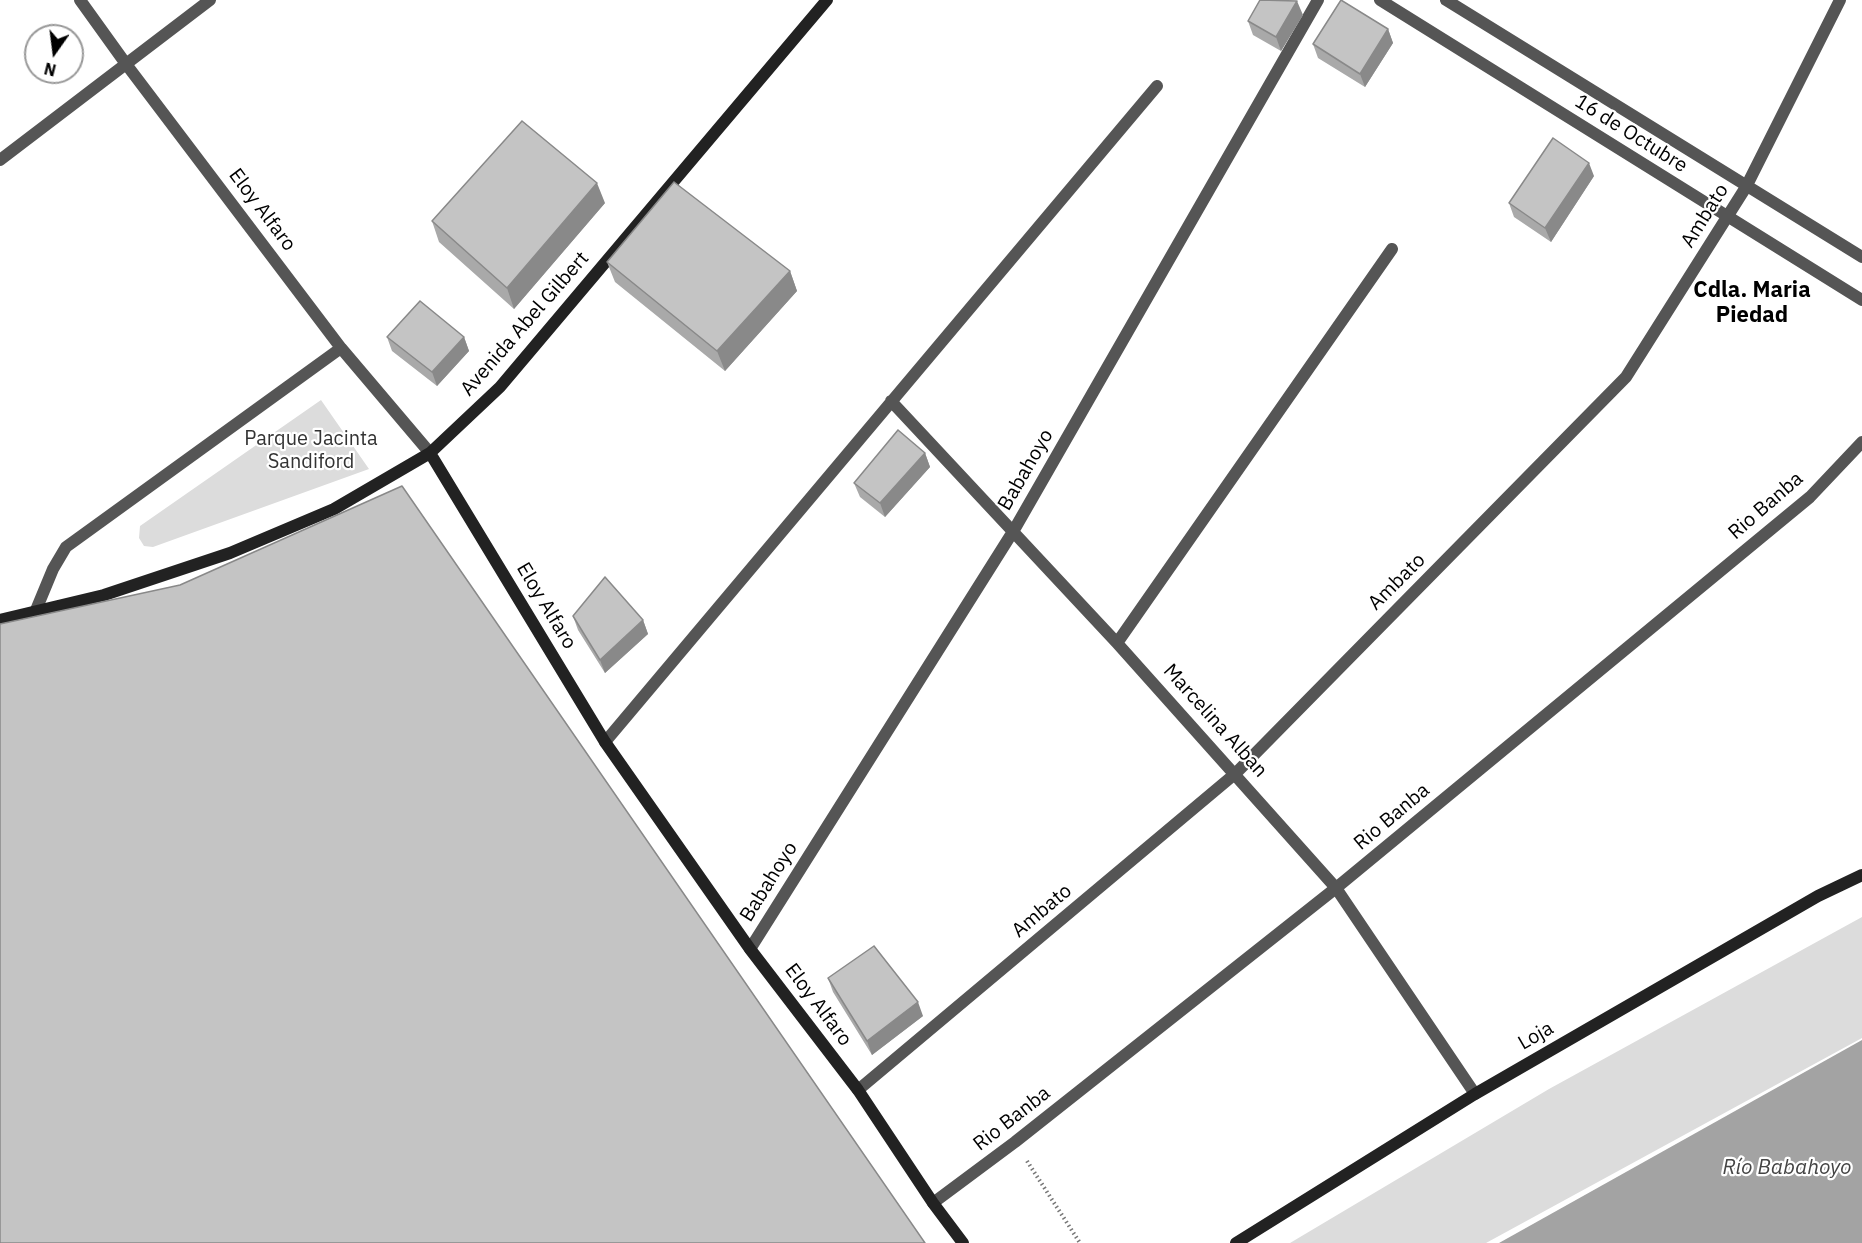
<!DOCTYPE html>
<html>
<head>
<meta charset="utf-8">
<style>
  body { margin:0 }
  #map { position:relative; width:1862px; height:1243px; overflow:hidden; background:#fff; font-family:"IBM Plex Sans",sans-serif }
  canvas { display:block }
  .north { position:absolute; left:24px; top:24px; width:60px; height:60px; box-sizing:border-box; background:#fff; border:2px solid #999; border-radius:50%; rotate:194deg; font-size:16px; font-weight:700; line-height:24px; text-align:center; color:#000 }
  .north::after { content:''; display:block; margin:auto; width:21px; height:27px; background:#000; clip-path:polygon(50% 0,100% 100%,50% 72%,0 100%) }
</style>
</head>
<body>
<div id="map">
<canvas width="1862" height="1243"></canvas>
<div class="north">N</div>
</div>
<script>
const g = document.querySelector('canvas').getContext('2d');
g.lineJoin = 'round';
function fillPath(path, color) { g.fillStyle = color; g.fill(path, 'evenodd'); }
const poly = rows => new Path2D(rows.map(r => 'M' + r).join(''));
function trace(path, color, width, dash) { g.strokeStyle = color; g.lineWidth = width; g.lineCap = dash ? 'butt' : 'round'; g.setLineDash(dash || []); g.stroke(path); }
function label(font, color, halo, rows, align = 'center') {
  g.font = font + ' "IBM Plex Sans",sans-serif'; g.lineWidth = 4.5; g.setLineDash([]); g.textBaseline = 'middle'; g.strokeStyle = halo; g.fillStyle = color; for (const [text, x, y, turn = 0] of rows) {
    g.save(); g.translate(x, y); g.rotate((+turn || 0) * Math.PI / 180); g.textAlign = isNaN(turn) ? turn : align; if (halo) g.strokeText(text, 0, 0); g.fillText(text, 0, 0); g.restore();
  }
}
const green = poly([
  [321,400,369,469,153,547,144,546,139,538,140,526],
  [1862,917,1862,1038,1486,1243,1290,1243,1549,1089]
]);
const water = poly([
  [1862,1040,1862,1243,1499,1243]
]);
const path = poly([
  [1027,1161,1080,1243]
]);
const street = poly([
  [80,0,126,64,341,348,430,453],
  [1380,0,1862,300],
  [1446,0,1862,257],
  [0,160,210,0],
  [891,401,1117,643,1336,888,1475,1094],
  [36,610,53,569,66,547,341,348],
  [1117,643,1392,249],
  [605,742,1157,86],
  [750,949,1014,530,1318,0],
  [858,1090,1236,773,1626,377,1746,187,1840,0],
  [933,1203,1015,1142,1336,888,1810,497,1862,442]
]);
const secondary = poly([
  [430,453,605,742,750,949,858,1090,933,1203,963,1243],
  [0,620,104,595,230,553,334,509,430,453,500,387,827,0],
  [1236,1243,1475,1094,1818,896,1862,875]
]);
const wall = poly([
  [1303,15,1281,51,1253,35,1248,21],
  [1388,29,1393,43,1365,87,1318,58,1313,44],
  [1594,176,1551,242,1514,217,1509,203],
  [605,203,514,309,439,242,432,221],
  [607,262,790,271,797,291,725,371,615,282],
  [387,337,464,337,469,351,437,386,392,351],
  [925,453,930,467,885,517,860,497,854,483],
  [573,616,643,620,648,634,605,673,578,630],
  [828,978,923,1016,872,1055,833,992]
]);
const shadedWall = poly([
  [1297,1,1303,15,1281,51,1276,37],
  [1388,29,1393,43,1365,87,1360,74],
  [1589,163,1594,176,1551,242,1545,228],
  [597,183,605,203,514,309,507,288],
  [790,271,797,291,725,371,717,351],
  [464,337,469,351,437,386,432,372],
  [925,453,930,467,885,517,880,503],
  [643,620,648,634,605,673,600,660],
  [918,1002,923,1016,872,1055,867,1041]
]);
const building = poly([
  [1260,0,1297,1,1276,37,1248,21,1260,0],
  [1341,0,1388,29,1360,74,1313,44,1341,0],
  [522,121,597,183,507,288,432,221,522,121],
  [1553,138,1589,163,1545,228,1509,203,1553,138],
  [674,182,790,271,717,351,607,262,674,182],
  [420,301,464,337,432,372,387,337,420,301],
  [898,430,925,453,880,503,854,483,898,430],
  [402,486,925,1243,0,1243,0,624,180,585,402,486],
  [605,577,643,620,600,660,573,616,605,577],
  [874,946,918,1002,867,1041,828,978,874,946]
]);
const streetNames = [
  ["16 de Octubre",1631,134,32],
  ["Eloy Alfaro",262,210,53],
  ["Ambato",1705,216,-58],
  ["Avenida Abel Gilbert",525,324,-49],
  ["Babahoyo",1026,470,-60],
  ["Rio Banba",1766,506,-41],
  ["Ambato",1397,582,-45],
  ["Eloy Alfaro",546,606,59],
  ["Marcelina Alban",1215,721,48],
  ["Rio Banba",1392,817,-40],
  ["Babahoyo",769,882,-58],
  ["Ambato",1042,911,-40],
  ["Eloy Alfaro",818,1005,53],
  ["Loja",1536,1036,-30],
  ["Rio Banba",1012,1119,-38]
];
const parkNames = [
  ["Parque Jacinta",311,439],
  ["Sandiford",311,462]
];
const waterNames = [
  ["Río Babahoyo",1787,1168]
];
const quarterNames = [
  ["Cdla. Maria",1752,291],
  ["Piedad",1752,316]
];
fillPath(green, '#dcdcdc');
fillPath(water, '#a3a3a3');
trace(path, '#777', 4, [1.5, 3]);
trace(street, '#555', 12);
trace(secondary, '#222', 12);
fillPath(wall, '#a9a9a9');
fillPath(shadedWall, '#898989');
fillPath(building, '#c4c4c4');
trace(building, '#898989', 1.5);
label('20px', '#000', '#fff', streetNames);
label('20px', '#333', '#fff', parkNames);
label('italic 21px', '#444', '#fff', waterNames);
label('bold 22px', '#000', '#fff', quarterNames);
</script>
</body>
</html>
